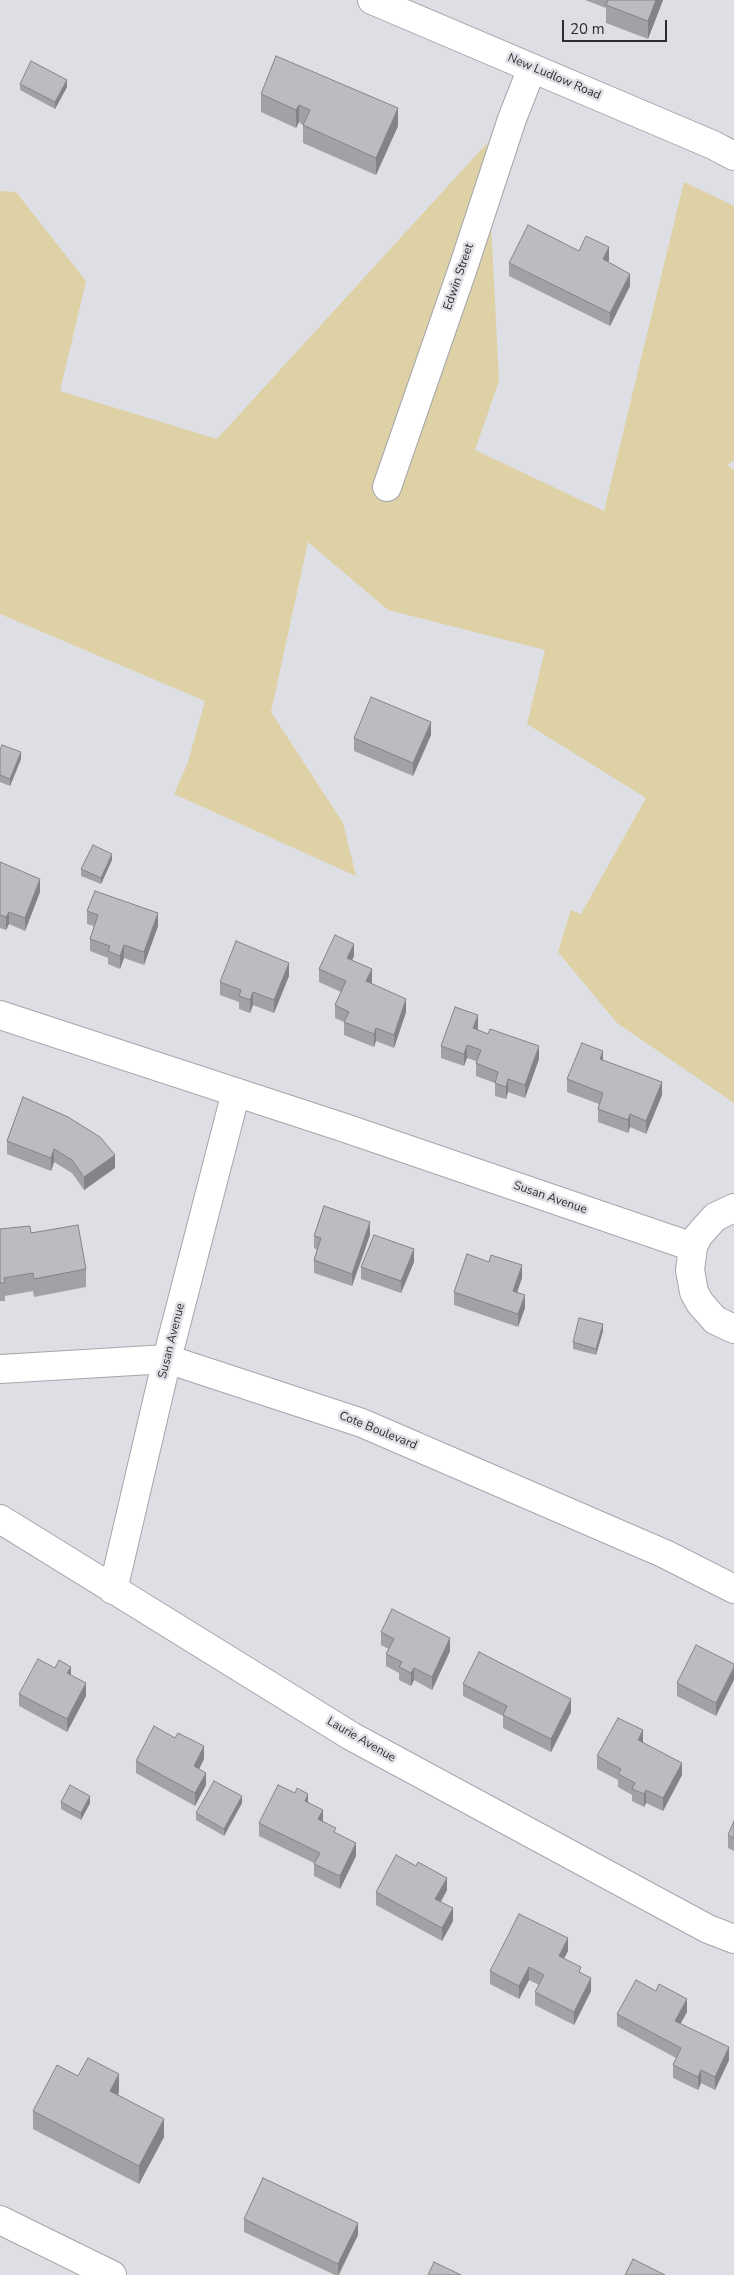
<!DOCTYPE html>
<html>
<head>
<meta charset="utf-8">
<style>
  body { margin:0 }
  #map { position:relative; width:734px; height:2275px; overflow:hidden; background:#dedfe4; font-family:"Nunito Sans",sans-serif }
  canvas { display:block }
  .scale { position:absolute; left:562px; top:20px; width:105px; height:22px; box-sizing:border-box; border:2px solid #2d2d2f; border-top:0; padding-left:6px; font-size:15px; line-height:18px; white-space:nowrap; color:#2d2d2f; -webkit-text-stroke:4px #dedfe4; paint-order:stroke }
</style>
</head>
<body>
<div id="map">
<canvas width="734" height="2275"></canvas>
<div class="scale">20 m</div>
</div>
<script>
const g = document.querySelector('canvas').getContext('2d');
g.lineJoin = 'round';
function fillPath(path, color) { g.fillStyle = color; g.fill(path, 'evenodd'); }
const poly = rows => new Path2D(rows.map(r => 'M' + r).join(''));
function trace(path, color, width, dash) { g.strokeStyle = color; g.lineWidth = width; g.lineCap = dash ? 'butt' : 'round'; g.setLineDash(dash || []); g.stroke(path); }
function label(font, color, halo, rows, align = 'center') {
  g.font = font + ' "Nunito Sans",sans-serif'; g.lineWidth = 5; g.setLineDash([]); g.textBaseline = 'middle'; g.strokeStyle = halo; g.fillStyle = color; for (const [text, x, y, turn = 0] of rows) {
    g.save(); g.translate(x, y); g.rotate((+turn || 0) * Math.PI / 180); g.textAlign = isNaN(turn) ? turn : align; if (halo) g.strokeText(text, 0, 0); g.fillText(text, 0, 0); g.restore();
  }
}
const green = poly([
  [487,143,499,381,475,450,604,511,684,182,734,206,734,460,727,465,734,470,734,1103,617,1023,558,952,571,910,581,914,646,798,527,724,545,650,388,610,308,542,271,712,343,823,356,876,174,794,188,762,205,701,0,614,0,191,16,192,86,281,60,391,217,439]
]);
const minor = poly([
  [372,0,713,145,734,156],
  [387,487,463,268,512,119,532,68],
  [0,1015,345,1128,693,1247],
  [734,1208,715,1217,698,1236,693,1247,690,1270,694,1292,700,1303,715,1320,734,1329],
  [0,1369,167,1359,362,1423,665,1554,734,1589],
  [0,1519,351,1736,708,1929,734,1939],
  [113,1590,167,1359,236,1092],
  [0,2220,112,2275]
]);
const wall = poly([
  [585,0,663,0,648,39,606,23,606,8],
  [20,84,67,87,55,109,20,90],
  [261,94,398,126,376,175,303,143,303,125,299,122,296,128,261,112],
  [579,251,609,260,608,262,630,286,610,326,509,276,509,263],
  [431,735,413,776,354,751,354,738],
  [0,750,21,759,10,786,0,782],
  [112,860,101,884,81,876,81,869],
  [0,862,40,892,25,931,9,924,6,930,0,928],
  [87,911,158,926,144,965,124,958,120,969,108,964,108,958,90,951,90,939,94,926,87,924],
  [354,956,352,960,372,982,371,983,406,1012,394,1048,376,1041,374,1047,344,1035,344,1022,335,1018,335,1005,341,992,319,982,319,969],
  [289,976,274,1013,253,1005,250,1013,239,1009,239,1002,220,995,220,982],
  [478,1028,477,1029,539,1059,525,1098,508,1092,506,1099,495,1096,495,1083,476,1076,476,1061,467,1058,464,1066,441,1058,441,1046],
  [603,1060,662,1095,646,1134,630,1127,628,1133,598,1122,598,1109,599,1104,567,1092,567,1079],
  [23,1097,115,1168,84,1190,72,1173,54,1162,51,1171,7,1154,7,1141],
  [0,1229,31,1233,86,1269,86,1287,34,1297,33,1291,5,1296,5,1301,0,1301],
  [370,1235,352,1286,314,1273,314,1260,317,1250,314,1248,314,1236],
  [414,1262,401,1293,361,1279,361,1267],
  [522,1278,517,1292,525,1308,518,1327,454,1305,454,1292],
  [603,1331,596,1355,573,1349,573,1342],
  [381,1632,450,1651,432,1690,414,1680,411,1686,399,1680,399,1673,386,1666,386,1654,389,1649,381,1645],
  [734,1664,716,1716,677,1696,677,1683],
  [71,1675,86,1696,67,1732,19,1706,19,1694],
  [463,1684,571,1712,551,1752,503,1728,503,1716,463,1696],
  [643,1742,682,1775,663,1811,646,1803,644,1807,632,1801,632,1795,618,1787,618,1780,597,1769,597,1756],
  [204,1759,199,1769,206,1785,195,1806,136,1773,136,1761],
  [61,1802,90,1803,81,1820,61,1809],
  [242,1803,224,1836,196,1820,196,1813],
  [308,1803,323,1821,336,1833,356,1856,340,1889,314,1876,314,1863,259,1836,259,1823],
  [734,1821,734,1851,728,1848,728,1835],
  [447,1890,441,1902,453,1921,442,1941,376,1905,376,1892],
  [568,1951,564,1958,581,1973,591,1991,574,2025,535,2005,535,1992,539,1985,529,1980,519,1999,490,1984,490,1971],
  [687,2012,680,2024,729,2060,715,2090,701,2083,698,2090,673,2078,673,2065,676,2058,617,2026,617,2014],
  [78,2076,119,2092,118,2094,164,2137,139,2184,33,2129,33,2111],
  [244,2219,358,2235,339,2275,335,2275,244,2232]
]);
const shadedWall = poly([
  [656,0,663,0,648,39,648,21],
  [67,80,67,87,55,109,55,102],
  [299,105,299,122,296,128,296,110],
  [398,108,398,126,376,175,376,158],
  [609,247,609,260,603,272,603,259],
  [630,274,630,286,610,326,610,313],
  [431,722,431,735,413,776,413,763],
  [21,752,21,759,10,786,10,779],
  [112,854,112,860,101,884,101,878],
  [40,879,40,892,25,931,25,918],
  [9,912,9,924,6,930,6,917],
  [158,913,158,926,144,965,144,952],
  [354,944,354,956,347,971,347,958],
  [124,945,124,958,120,969,120,956],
  [289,963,289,976,274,1013,274,1000],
  [372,969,372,982,366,994,366,981],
  [253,992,253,1005,250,1013,250,1000],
  [406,999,406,1012,394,1048,394,1035],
  [478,1015,478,1028,473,1041,473,1028],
  [376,1028,376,1041,374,1047,374,1034],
  [467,1045,467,1058,464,1066,464,1054],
  [539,1046,539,1059,525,1098,525,1085],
  [603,1051,603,1064,600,1059],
  [508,1079,508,1092,506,1099,506,1087],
  [662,1082,662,1095,646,1134,646,1121],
  [630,1114,630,1127,628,1133,628,1120],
  [54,1149,54,1162,51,1171,51,1158],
  [115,1155,115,1168,84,1190,84,1177],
  [370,1222,370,1235,352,1286,352,1274],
  [414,1249,414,1262,401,1293,401,1281],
  [522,1265,522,1278,513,1304,513,1291],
  [525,1295,525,1308,518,1327,518,1314],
  [603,1324,603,1331,596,1355,596,1349],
  [450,1638,450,1651,432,1690,432,1677],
  [71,1667,71,1679,67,1673],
  [734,1667,734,1680,716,1716,716,1703],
  [414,1668,414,1680,411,1686,411,1673],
  [86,1683,86,1696,67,1732,67,1719],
  [571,1699,571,1712,551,1752,551,1739],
  [643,1730,643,1743,638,1740],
  [204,1746,204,1759,194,1779,194,1766],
  [682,1763,682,1775,663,1811,663,1798],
  [206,1773,206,1785,195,1806,195,1793],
  [646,1790,646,1803,644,1807,644,1794],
  [308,1794,308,1807,305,1801],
  [90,1796,90,1803,81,1820,81,1813],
  [242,1796,242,1803,224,1836,224,1829],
  [323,1810,323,1823,318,1819],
  [356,1843,356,1856,340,1889,340,1876],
  [447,1878,447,1890,435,1911,435,1899],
  [453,1908,453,1921,442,1941,442,1928],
  [568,1938,568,1951,559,1968,559,1956],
  [529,1967,529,1980,519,1999,519,1986],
  [591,1978,591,1991,574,2025,574,2012],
  [687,1999,687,2012,675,2034,675,2021],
  [729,2047,729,2060,715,2090,715,2077],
  [701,2070,701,2083,698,2090,698,2077],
  [119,2074,119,2092,110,2108,110,2091],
  [164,2119,164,2137,139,2184,139,2166],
  [358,2223,358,2235,338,2275,338,2264]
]);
const building = poly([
  [608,0,656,0,648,21,606,5,608,0],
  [276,56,398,108,376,158,303,125,310,110,299,105,296,110,261,94,276,56],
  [31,61,67,80,55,102,20,84,31,61],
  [528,225,579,251,586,236,609,247,603,259,630,274,610,313,509,263,528,225],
  [371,697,431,722,413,763,354,738,371,697],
  [2,745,21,752,10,779,0,775,0,750,2,745],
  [93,845,112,854,101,878,81,869,93,845],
  [0,862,40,879,25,918,9,912,6,917,0,915,0,862],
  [95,891,158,913,144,952,124,945,120,956,108,951,110,946,90,939,98,915,87,911,95,891],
  [335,935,354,944,347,958,372,969,366,981,406,999,394,1035,376,1028,374,1034,344,1022,349,1012,335,1005,346,981,319,969,335,935],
  [236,941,289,963,274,1000,253,992,250,1000,239,996,241,990,220,982,236,941],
  [455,1007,478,1015,473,1028,488,1034,490,1029,539,1046,525,1085,508,1079,506,1087,495,1083,498,1072,476,1063,481,1050,467,1045,464,1054,441,1046,455,1007],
  [582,1043,603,1051,600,1059,662,1082,646,1121,630,1114,628,1120,598,1109,603,1093,567,1079,582,1043],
  [23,1097,68,1117,100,1137,115,1155,84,1177,72,1160,54,1149,51,1158,7,1141,23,1097],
  [324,1206,370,1222,352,1274,314,1260,321,1238,314,1236,324,1206],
  [78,1225,86,1269,34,1279,33,1273,4,1278,5,1283,0,1283,0,1229,30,1226,31,1233,78,1225],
  [374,1235,414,1249,401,1281,361,1267,374,1235],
  [467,1254,489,1262,491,1255,522,1265,513,1291,525,1295,518,1314,454,1292,467,1254],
  [579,1318,603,1324,596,1349,573,1342,579,1318],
  [392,1609,450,1638,432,1677,414,1668,411,1673,399,1667,402,1662,386,1654,394,1639,381,1632,392,1609],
  [696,1645,734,1664,734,1667,716,1703,677,1683,696,1645],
  [479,1652,571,1699,551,1739,503,1715,507,1706,463,1684,479,1652],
  [38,1659,55,1668,59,1660,71,1667,67,1673,86,1683,67,1719,19,1694,38,1659],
  [618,1718,643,1730,638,1740,682,1763,663,1798,646,1790,644,1794,632,1789,635,1783,618,1774,621,1769,597,1756,618,1718],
  [154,1726,175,1738,178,1733,204,1746,194,1766,206,1773,195,1793,136,1761,154,1726],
  [214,1781,242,1796,224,1829,196,1813,214,1781],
  [70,1785,90,1796,81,1813,61,1802,70,1785],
  [278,1785,295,1793,297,1788,308,1794,305,1801,323,1810,318,1819,336,1828,334,1832,356,1843,340,1876,314,1864,320,1853,259,1823,278,1785],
  [734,1821,734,1838,728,1835,734,1821],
  [396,1855,416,1866,418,1862,447,1878,435,1899,453,1908,442,1928,376,1892,396,1855],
  [519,1914,568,1938,559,1956,581,1967,579,1972,591,1978,574,2012,535,1992,544,1975,529,1967,519,1986,490,1971,519,1914],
  [636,1980,656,1991,659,1984,687,1999,675,2021,729,2047,715,2077,701,2070,698,2077,673,2065,681,2048,617,2014,636,1980],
  [88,2058,119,2074,110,2091,164,2119,139,2166,33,2111,57,2065,78,2076,88,2058],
  [263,2178,358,2223,338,2264,244,2219,263,2178],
  [633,2259,665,2275,625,2275,633,2259],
  [434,2262,461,2275,428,2275,434,2262]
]);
const streetNames = [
  ["New Ludlow Road",554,77,23],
  ["Edwin Street",459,277,-71],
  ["Susan Avenue",550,1198,19],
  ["Susan Avenue",172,1341,-76],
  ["Cote Boulevard",378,1431,22],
  ["Laurie Avenue",361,1740,30]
];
fillPath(green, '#ded1a6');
trace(minor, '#a5a6ab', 30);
trace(minor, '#fff', 28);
fillPath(wall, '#a1a2a6');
fillPath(shadedWall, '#838487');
fillPath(building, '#bbbcc1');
trace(building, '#838487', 1);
label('12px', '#2d2d2f', '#dedfe4', streetNames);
</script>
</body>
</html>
